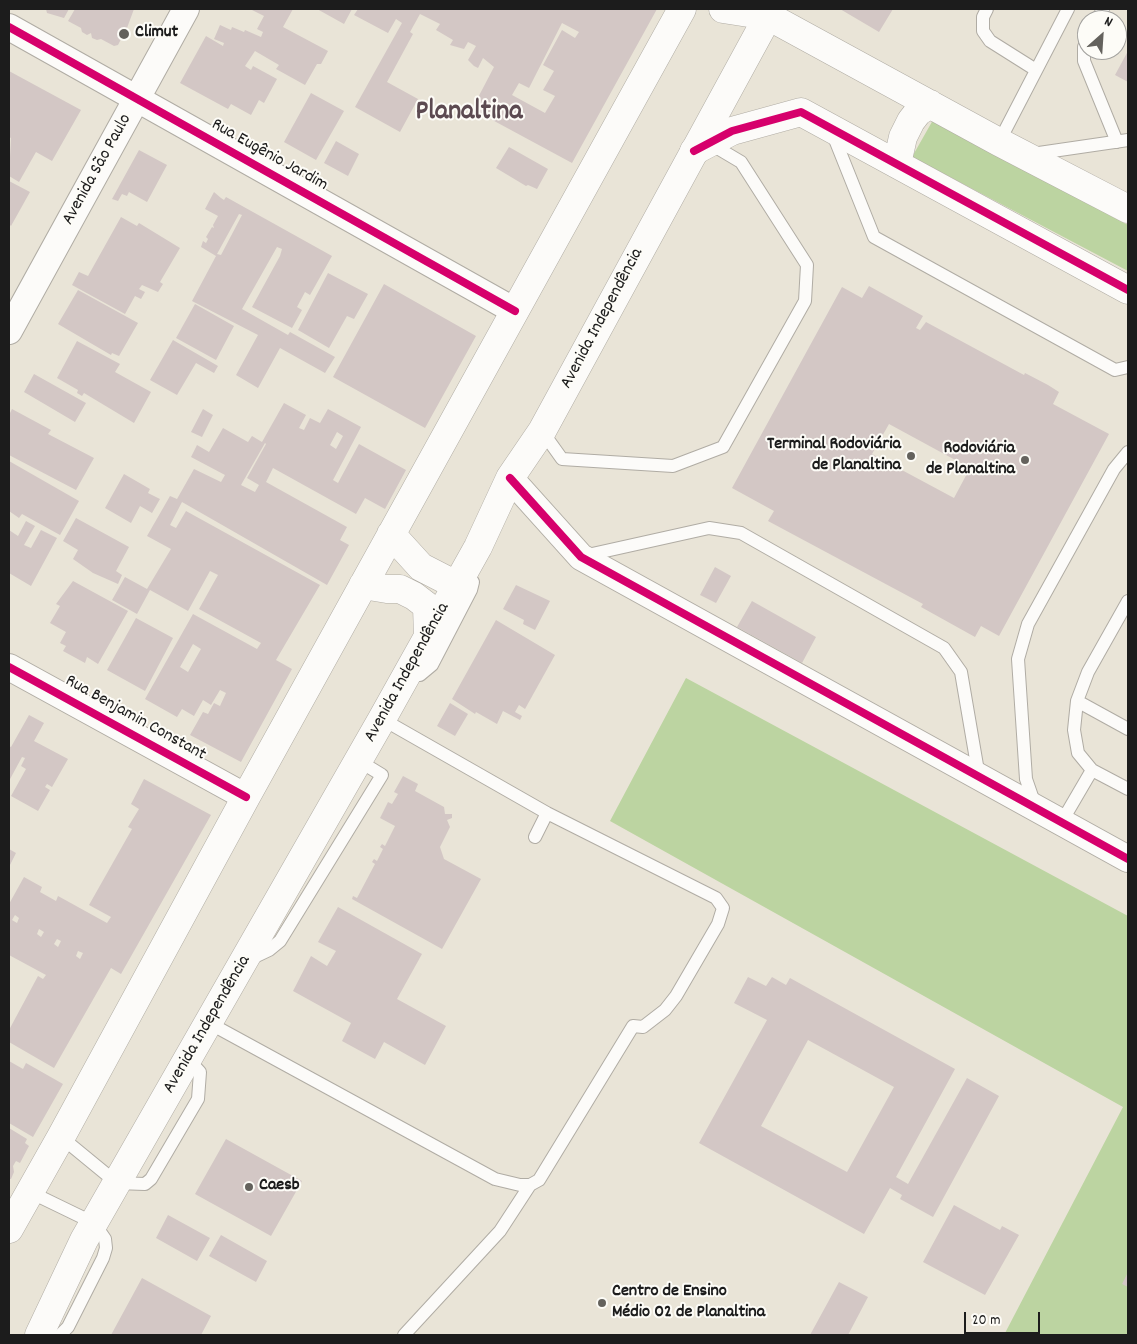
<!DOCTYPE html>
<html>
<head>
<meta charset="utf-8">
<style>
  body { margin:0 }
  #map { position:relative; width:1137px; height:1344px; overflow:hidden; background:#e9e4d7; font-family:Dekko,sans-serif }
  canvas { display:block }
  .frame { position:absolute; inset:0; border:10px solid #1c1c1c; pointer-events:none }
  .north { position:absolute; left:1077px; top:10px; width:50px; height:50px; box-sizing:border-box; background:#fdfcf7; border:1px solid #a3a29f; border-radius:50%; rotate:26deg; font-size:14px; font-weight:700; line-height:20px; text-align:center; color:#1c1c1c }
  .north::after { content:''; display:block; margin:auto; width:18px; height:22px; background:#64625d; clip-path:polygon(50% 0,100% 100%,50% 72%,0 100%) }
  .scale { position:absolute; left:964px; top:1312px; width:76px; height:22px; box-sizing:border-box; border:2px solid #1c1c1c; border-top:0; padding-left:6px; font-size:15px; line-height:18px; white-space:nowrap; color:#1c1c1c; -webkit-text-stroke:4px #fdfcf7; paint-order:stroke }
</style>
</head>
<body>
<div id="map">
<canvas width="1137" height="1344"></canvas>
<div class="frame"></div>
<div class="north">N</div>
<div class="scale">20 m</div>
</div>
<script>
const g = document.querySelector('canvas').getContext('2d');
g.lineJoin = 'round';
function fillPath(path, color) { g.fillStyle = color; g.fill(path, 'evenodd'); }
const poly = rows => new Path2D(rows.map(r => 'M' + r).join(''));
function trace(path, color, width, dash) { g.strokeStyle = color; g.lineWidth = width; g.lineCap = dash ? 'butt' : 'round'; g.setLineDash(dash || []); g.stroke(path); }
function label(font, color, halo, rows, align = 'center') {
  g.font = font + ' Dekko,sans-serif'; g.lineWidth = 4; g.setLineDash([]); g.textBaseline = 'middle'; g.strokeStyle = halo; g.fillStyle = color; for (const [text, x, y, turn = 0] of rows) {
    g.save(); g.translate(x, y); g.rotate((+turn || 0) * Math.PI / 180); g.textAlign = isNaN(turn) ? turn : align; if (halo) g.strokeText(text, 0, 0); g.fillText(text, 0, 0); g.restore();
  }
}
const green = poly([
  [933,120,1128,225,1128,271,912,157],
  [686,678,1128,916,1128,1335,1004,1335,1123,1107,610,821]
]);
const building = poly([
  [46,9,69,9,64,18,47,13],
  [75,9,134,9,127,28,122,30,120,35,121,39,118,45,114,46,101,39,97,40,92,38,91,33,87,35,82,32,81,28,68,21],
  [250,9,293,9,283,27,328,51,321,64,317,64,305,85,276,69,279,65,255,51,245,66,251,70,253,66,277,79,264,103,259,100,251,115,231,104,228,109,180,83,206,36,223,46,224,43,214,39,220,25,231,30,232,27,244,32,245,30,261,37,263,32,257,29,264,16],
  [317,9,352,9,344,24],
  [358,9,496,10,657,9,572,163,472,109,494,67,483,58,478,68,474,66,468,60,476,46,468,42,464,49,450,45,453,40,436,30,440,24,420,14,410,32,413,34,387,82,418,99,400,132,355,107,402,23,396,19,388,33,354,15],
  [562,23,579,32,575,38,562,30,543,65,554,71,543,90,555,96,545,113,512,95,519,83,529,88],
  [840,9,893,9,879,32],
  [1128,51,1128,82,1115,75],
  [9,71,81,110,52,161,36,152,19,182,9,176,11,138,9,137],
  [311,93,344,111,316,160,284,142],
  [336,141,359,154,348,176,324,163],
  [509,147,548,169,537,189,528,185,526,186,496,168],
  [139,150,167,165,147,202,129,192,127,196,122,194,118,201,112,199],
  [9,181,30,192,11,226,9,224],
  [214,192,221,198,224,200,226,197,332,256,310,295,305,292,297,307,302,310,292,328,252,307,280,256,282,249,277,247,242,309,288,335,290,332,335,357,325,373,280,348,258,388,236,375,258,335,192,301,216,256,201,247,203,241,206,243,208,239,206,237,212,227,214,228,213,225,218,216,205,209],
  [239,214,242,215,221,255,217,254],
  [121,217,137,226,139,223,180,248,160,282,163,284,158,292,142,285,139,289,145,292,141,299,135,296,125,314,72,285,79,272,88,276],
  [328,273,368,294,354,319,347,316,329,348,298,330],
  [384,284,476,336,425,428,333,377],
  [869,286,923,316,916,328,920,330,926,322,1024,375,1025,373,1048,385,1059,392,1053,404,1109,434,999,636,981,626,975,637,921,607,923,604,768,521,774,511,732,488,842,287,862,298],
  [889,424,970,468,954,498,872,454],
  [78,290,138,323,119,356,112,353,111,355,58,324],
  [195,304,234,326,216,360,176,338],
  [173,340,218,366,214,373,196,363,177,395,150,380],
  [77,341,120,364,115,372,151,392,134,423,84,393,82,396,77,393,78,390,57,378],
  [34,374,86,403,75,422,24,392],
  [284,403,306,415,299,428,304,430,310,418,320,423,328,409,361,427,333,480,338,483,359,444,406,470,385,509,365,498,356,514,273,468,266,482,347,527,340,540,349,545,327,585,182,502,170,525,176,528,186,511,320,585,276,660,292,669,241,762,190,735,203,712,208,714,214,703,220,706,226,693,220,690,211,705,203,700,194,716,182,709,177,717,145,699,193,614,257,649,261,643,199,609,218,575,210,571,188,611,150,590,137,614,112,600,125,577,147,589,171,549,147,536,170,496,177,499,194,469,221,482,225,475,191,457,197,445,209,452,223,428,248,442,252,436,262,442],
  [337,432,343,436,336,449,330,445],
  [265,443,266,444,247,478,259,485,255,492,241,485],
  [193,644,201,649,188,672,180,667],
  [12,409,51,430,48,434,94,458,76,490,9,455,9,415],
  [203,409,213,415,202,437,191,432],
  [9,461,79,501,60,535,22,514,19,518,9,511],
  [124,474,150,489,148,493,160,499,152,513,140,506,131,523,105,508],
  [76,518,129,547,116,571,122,575,118,584,93,573,73,559,78,550,63,541],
  [26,521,35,526,24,545,31,548,41,530,57,538,31,586,9,573,9,530,18,536],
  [715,567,731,576,716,603,700,595],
  [73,581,128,611,98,664,87,657,85,663,63,651,66,646,60,643,66,632,50,623,60,606,56,604],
  [516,585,550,601,535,630,523,624,524,620,503,609],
  [752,601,816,637,802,663,737,627],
  [136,618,173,638,145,691,107,670],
  [496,620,555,655,525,709,519,705,515,712,522,716,520,720,503,711,497,724,476,712,475,714,472,712,452,699],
  [450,703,468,714,455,736,437,726],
  [29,715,44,723,34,741,68,759,52,787,47,784,45,787,50,790,38,811,11,796,26,769,21,766,25,758,22,757,9,781,9,746,11,747],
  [403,776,418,784,415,791,444,807,445,814,452,814,452,818,447,820,450,827,440,847,444,859,481,879,442,949,352,899,353,896,357,898,375,864,372,862,374,859,377,861,383,849,380,847,382,844,385,846,395,826,380,818,388,802,392,804,398,794,394,792],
  [144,779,211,815,121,974,111,968,54,1068,9,1042,9,1030,38,976,43,979,46,975,9,955,9,904,24,877,42,887,40,892,56,901,58,896,107,923,111,917,89,905,132,829,128,827,139,809,131,804],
  [15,915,19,918,17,923,12,920],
  [39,929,44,932,41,937,37,934],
  [57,939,61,941,58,947,54,944],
  [78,951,83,953,80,959,76,956],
  [9,849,16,853,9,867],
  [338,907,422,954,397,999,446,1026,425,1065,384,1042,375,1059,342,1041,351,1023,293,991,311,956,327,966,336,951,318,942],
  [748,977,766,986,772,977,786,985,790,978,955,1069,896,1177,908,1184,967,1078,999,1096,933,1217,900,1199,902,1195,890,1188,864,1234,699,1143,767,1020,734,1003],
  [808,1040,894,1087,847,1172,761,1126],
  [9,1061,23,1069,26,1063,63,1084,33,1137,9,1123],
  [9,1128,27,1139,25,1143,29,1146,20,1163,16,1161,13,1166,14,1172,11,1179,9,1179],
  [226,1139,302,1181,271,1236,195,1194],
  [954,1205,1000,1230,1002,1226,1019,1235,985,1295,923,1262],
  [168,1215,210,1238,197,1261,156,1238],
  [221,1235,267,1261,256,1282,209,1256],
  [1128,1272,1128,1287,1122,1284],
  [142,1278,211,1316,201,1335,111,1335],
  [839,1282,868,1297,848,1335,810,1335]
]);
const lane = poly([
  [987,9,983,17,983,31,990,41,1036,70],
  [1097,20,1103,9],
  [1087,41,1084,47,1084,61,1117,142],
  [832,132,874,237,1115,370,1128,367],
  [999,142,1068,9],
  [1032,154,1128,140],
  [542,431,562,459,673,466,723,447,805,301,807,265,741,162,709,143],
  [583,556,709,528,741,533,944,648,961,672,979,777],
  [409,675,420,675,432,665,471,590,473,582,467,573],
  [1077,701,1128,729],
  [382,719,547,813,535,837],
  [1092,770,1078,753,1074,730,1077,701,1088,672,1128,601],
  [1035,805,1026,779,1018,659,1028,624,1114,469,1128,452],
  [1061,823,1092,770,1128,789],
  [248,960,269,950,280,941,382,775,359,761],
  [209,1023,495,1179,520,1185,530,1185,539,1180,633,1026,643,1027,665,1010,676,996,718,924,723,908,716,898,547,813],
  [61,1137,117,1183,145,1184,151,1179,198,1099,200,1072,188,1059],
  [30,1192,94,1223,105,1239,106,1248,103,1258,68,1327,60,1335],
  [404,1335,500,1231,530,1185]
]);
const street = poly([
  [9,27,515,311],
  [9,331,186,9],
  [510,478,581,557,1128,859],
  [9,667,246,797]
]);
const secondary = poly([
  [723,9,768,16,999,142,1128,209],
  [694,151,732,131,801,112,1128,290],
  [897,164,903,137,911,121,918,112,930,104]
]);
const primary = poly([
  [391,534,421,567,456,585],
  [363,585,387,589,400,589,414,596,427,606,428,637],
  [9,1229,61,1137,246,797,682,9],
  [39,1335,84,1240,382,719,478,547,510,478,542,431,772,9]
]);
const cycleway = poly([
  [9,27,515,311],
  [694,151,732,131,801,112,1128,290],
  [510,478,581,557,1128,859],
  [9,667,246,797]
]);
const markers = [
  [124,34,6,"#64625d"],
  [911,456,5,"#64625d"],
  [1025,460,5,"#64625d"],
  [249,1187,5,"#64625d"],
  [602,1303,5,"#64625d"]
];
const poiNames = [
  ["Climut",135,34],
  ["Terminal Rodoviária",901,446,"right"],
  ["de Planaltina",901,467,"right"],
  ["Rodoviária",1015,450,"right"],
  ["de Planaltina",1015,471,"right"],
  ["Caesb",259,1187],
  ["Centro de Ensino",612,1293],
  ["Médio 02 de Planaltina",612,1314]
];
const streetNames = [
  ["Rua Eugênio Jardim",269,156,29],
  ["Avenida São Paulo",98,170,-61],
  ["Avenida Independência",603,319,-62],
  ["Avenida Independência",408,673,-61],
  ["Rua Benjamin Constant",135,719,29],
  ["Avenida Independência",208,1025,-60]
];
const townNames = [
  ["Planaltina",469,114]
];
fillPath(green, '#bcd4a1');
fillPath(building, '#d3c7c5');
trace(lane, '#b0aca4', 14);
trace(street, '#b0aca4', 28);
trace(secondary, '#b0aca4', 29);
trace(primary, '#b0aca4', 29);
trace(lane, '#fcfbf9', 12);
trace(street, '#fcfbf9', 26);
trace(secondary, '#fcfbf9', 28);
trace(primary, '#fcfbf9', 28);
trace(cycleway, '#d6006c', 8);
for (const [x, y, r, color] of markers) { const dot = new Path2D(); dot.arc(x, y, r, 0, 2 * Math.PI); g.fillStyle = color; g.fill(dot); trace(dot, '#fdfcf7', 2); }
label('bold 18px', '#1c1c1c', '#fdfcf7', poiNames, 'left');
label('18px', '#1c1c1c', '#fdfcf7', streetNames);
label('bold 28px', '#5c4a51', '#fdfcf7', townNames);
</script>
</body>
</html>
